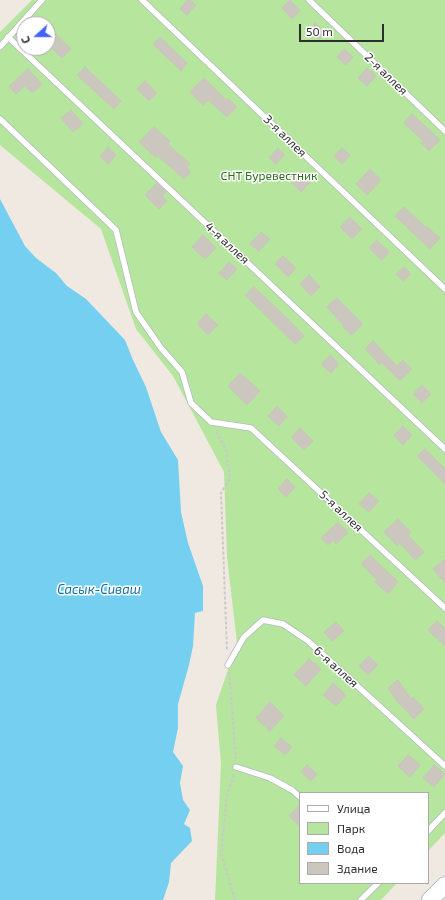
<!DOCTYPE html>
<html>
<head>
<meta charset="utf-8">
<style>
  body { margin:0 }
  #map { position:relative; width:445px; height:900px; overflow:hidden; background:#efe9e1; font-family:"Exo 2",sans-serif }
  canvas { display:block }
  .legend { position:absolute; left:299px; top:792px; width:130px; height:92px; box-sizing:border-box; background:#fff; border:1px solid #ababab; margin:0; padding:5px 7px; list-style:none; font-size:12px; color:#2e2e2e }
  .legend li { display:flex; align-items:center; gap:8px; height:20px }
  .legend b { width:20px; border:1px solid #ababab }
  .north { position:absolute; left:16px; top:16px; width:40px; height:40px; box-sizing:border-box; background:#fff; border:1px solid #ababab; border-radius:50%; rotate:249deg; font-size:11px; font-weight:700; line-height:16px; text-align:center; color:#2e2e2e }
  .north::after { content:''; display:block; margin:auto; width:14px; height:18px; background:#4264fb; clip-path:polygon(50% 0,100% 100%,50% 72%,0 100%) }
  .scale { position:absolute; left:299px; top:24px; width:85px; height:18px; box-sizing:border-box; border:2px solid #2e2e2e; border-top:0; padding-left:5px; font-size:12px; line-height:14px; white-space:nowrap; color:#2e2e2e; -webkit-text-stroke:3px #fff; paint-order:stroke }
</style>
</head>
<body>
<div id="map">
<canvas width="445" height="900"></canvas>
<ul class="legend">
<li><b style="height:5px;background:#fff"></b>Улица</li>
<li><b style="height:11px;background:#b6e59e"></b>Парк</li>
<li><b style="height:11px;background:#75cff0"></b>Вода</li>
<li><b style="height:11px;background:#cbc7bf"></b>Здание</li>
</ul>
<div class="north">С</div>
<div class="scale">50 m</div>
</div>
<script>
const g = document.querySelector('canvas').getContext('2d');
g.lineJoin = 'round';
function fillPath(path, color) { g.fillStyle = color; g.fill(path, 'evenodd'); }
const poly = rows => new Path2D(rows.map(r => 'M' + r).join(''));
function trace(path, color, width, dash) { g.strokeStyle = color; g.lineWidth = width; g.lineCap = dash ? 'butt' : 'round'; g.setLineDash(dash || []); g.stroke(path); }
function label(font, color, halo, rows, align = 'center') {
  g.font = font + ' "Exo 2",sans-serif'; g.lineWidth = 3; g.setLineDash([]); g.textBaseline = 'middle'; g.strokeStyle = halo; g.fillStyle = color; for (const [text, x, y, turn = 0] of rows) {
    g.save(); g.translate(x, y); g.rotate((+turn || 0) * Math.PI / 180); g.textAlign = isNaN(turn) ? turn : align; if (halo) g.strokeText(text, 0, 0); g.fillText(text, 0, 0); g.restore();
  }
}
const green = poly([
  [32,0,445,0,445,833,428,851,428,793,300,793,300,883,397,883,381,900,215,900,221,764,216,705,237,643,227,557,224,472,173,376,136,329,101,229,0,145,0,32],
  [24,24,48,24,48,48,24,48]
]);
const water = poly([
  [0,199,25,246,36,258,56,273,67,286,86,299,125,340,133,360,146,387,161,432,178,460,181,512,188,543,203,586,203,611,195,613,193,646,189,665,178,704,178,728,173,752,183,766,180,783,183,800,190,810,184,824,190,828,192,841,171,863,169,882,163,900,0,900]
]);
const building = poly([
  [187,0,190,0,196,5,187,15,180,9,187,0],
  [290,0,300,11,292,19,282,8,290,0],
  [315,23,326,33,319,40,309,30,315,23],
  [56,35,71,49,62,58,48,45,48,43,56,35],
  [160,37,187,63,181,71,153,44,160,37],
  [344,49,353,57,346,65,337,57,344,49],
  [85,67,121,101,114,109,77,75,85,67],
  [367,68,376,76,367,86,358,78,367,68],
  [28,69,42,84,32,93,25,86,16,94,9,86,28,69],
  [204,78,226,100,228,98,237,107,227,117,208,100,203,105,190,92,204,78],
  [145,81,157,93,149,101,137,89,145,81],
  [71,110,83,124,73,132,61,118,71,110],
  [412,114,440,140,429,151,421,143,423,141,404,123,412,114],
  [154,127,170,141,168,144,190,164,186,167,191,172,184,179,158,156,156,158,139,142,154,127],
  [108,147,116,155,108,164,100,156,108,147],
  [278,148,285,155,276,164,269,158,278,148],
  [342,148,350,155,342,164,334,156,342,148],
  [370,169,381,180,367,195,356,184,370,169],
  [302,171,312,180,301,192,291,182,302,171],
  [157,183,166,192,162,196,167,201,159,209,145,195,157,183],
  [404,207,425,227,426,226,440,238,430,249,395,216,404,207],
  [350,217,362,229,352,239,340,227,350,217],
  [261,232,270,239,259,251,250,244,261,232],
  [203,235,216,248,205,259,192,247,203,235],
  [377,240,389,252,382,260,369,248,377,240],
  [283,256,296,268,288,277,275,264,283,256],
  [229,262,237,269,227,280,219,273,229,262],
  [404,267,411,274,403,281,396,274,404,267],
  [309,275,320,287,311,296,300,284,309,275],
  [254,287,289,320,304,336,295,344,245,295,254,287],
  [337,298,363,324,352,335,343,327,344,326,327,307,337,298],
  [206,314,218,325,208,335,197,324,206,314],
  [373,341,397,366,403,360,412,369,400,381,382,363,380,365,365,349,373,341],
  [330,355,339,364,331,373,321,364,330,355],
  [240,373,260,391,247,405,228,386,240,373],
  [422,385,431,394,422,403,413,394,422,385],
  [277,406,287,416,279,426,268,416,277,406],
  [403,426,412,435,403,445,394,435,403,426],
  [300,428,313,441,304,450,291,437,300,428],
  [425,449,445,469,445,484,417,456,425,449],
  [287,479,295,487,286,497,278,489,287,479],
  [369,493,379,501,369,512,359,504,369,493],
  [398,519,411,532,408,535,424,552,415,560,400,543,397,546,384,532,398,519],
  [338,522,348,533,336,544,333,540,328,545,321,538,338,522],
  [370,555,398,582,388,594,375,582,377,580,361,564,370,555],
  [445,559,445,583,433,569,445,559],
  [437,621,445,629,445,646,428,630,437,621],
  [336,622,344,631,332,641,324,632,336,622],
  [369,656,378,665,368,675,359,666,369,656],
  [309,659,321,669,306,686,294,675,309,659],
  [398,680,411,699,413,697,424,709,414,719,397,701,388,688,398,680],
  [333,683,346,695,336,706,323,695,333,683],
  [270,702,284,716,270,731,256,718,270,702],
  [281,738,292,747,285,755,274,746,281,738],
  [408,755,420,765,410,777,398,766,408,755],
  [307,765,317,774,311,781,301,772,307,765],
  [434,765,445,774,434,787,423,778,434,765],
  [300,804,300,827,289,816,300,804]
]);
const path = poly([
  [216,432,226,449,230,478,221,493,227,650],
  [229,672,236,759],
  [234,775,227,795,221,853,234,897,236,900]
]);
const service = poly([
  [142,0,445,289],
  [309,0,445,131],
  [8,37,445,449],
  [0,47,42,0],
  [0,119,116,230,136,312,161,348,182,372,191,403,211,422,251,428,445,608],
  [228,665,244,637,263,620,283,624,308,641,445,766],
  [236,767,270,778,292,790,300,797],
  [428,831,445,813],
  [361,900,378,883]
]);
const secondary = poly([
  [430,900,445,885]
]);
const streetNames = [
  ["2-я аллея",386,74,44],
  ["3-я аллея",285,136,44],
  ["4-я аллея",227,243,43],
  ["5-я аллея",341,511,43],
  ["6-я аллея",336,667,42]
];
const parkNames = [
  ["СНТ Буревестник",269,176]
];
const waterNames = [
  ["Сасык-Сиваш",99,590]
];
fillPath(green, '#b6e59e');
fillPath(water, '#75cff0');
fillPath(building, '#cbc7bf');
trace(building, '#cbc5ba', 1);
trace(service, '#b4b7c1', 7);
trace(secondary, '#b4b7c1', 18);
trace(path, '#c9c9c9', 2, [3, 2]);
trace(service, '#fff', 5.5);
trace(secondary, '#fff', 16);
label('12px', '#2e2e2e', '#fff', streetNames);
label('12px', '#2c6e1b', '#fff', parkNames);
label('italic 13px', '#0d6fa3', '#fff', waterNames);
</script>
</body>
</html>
